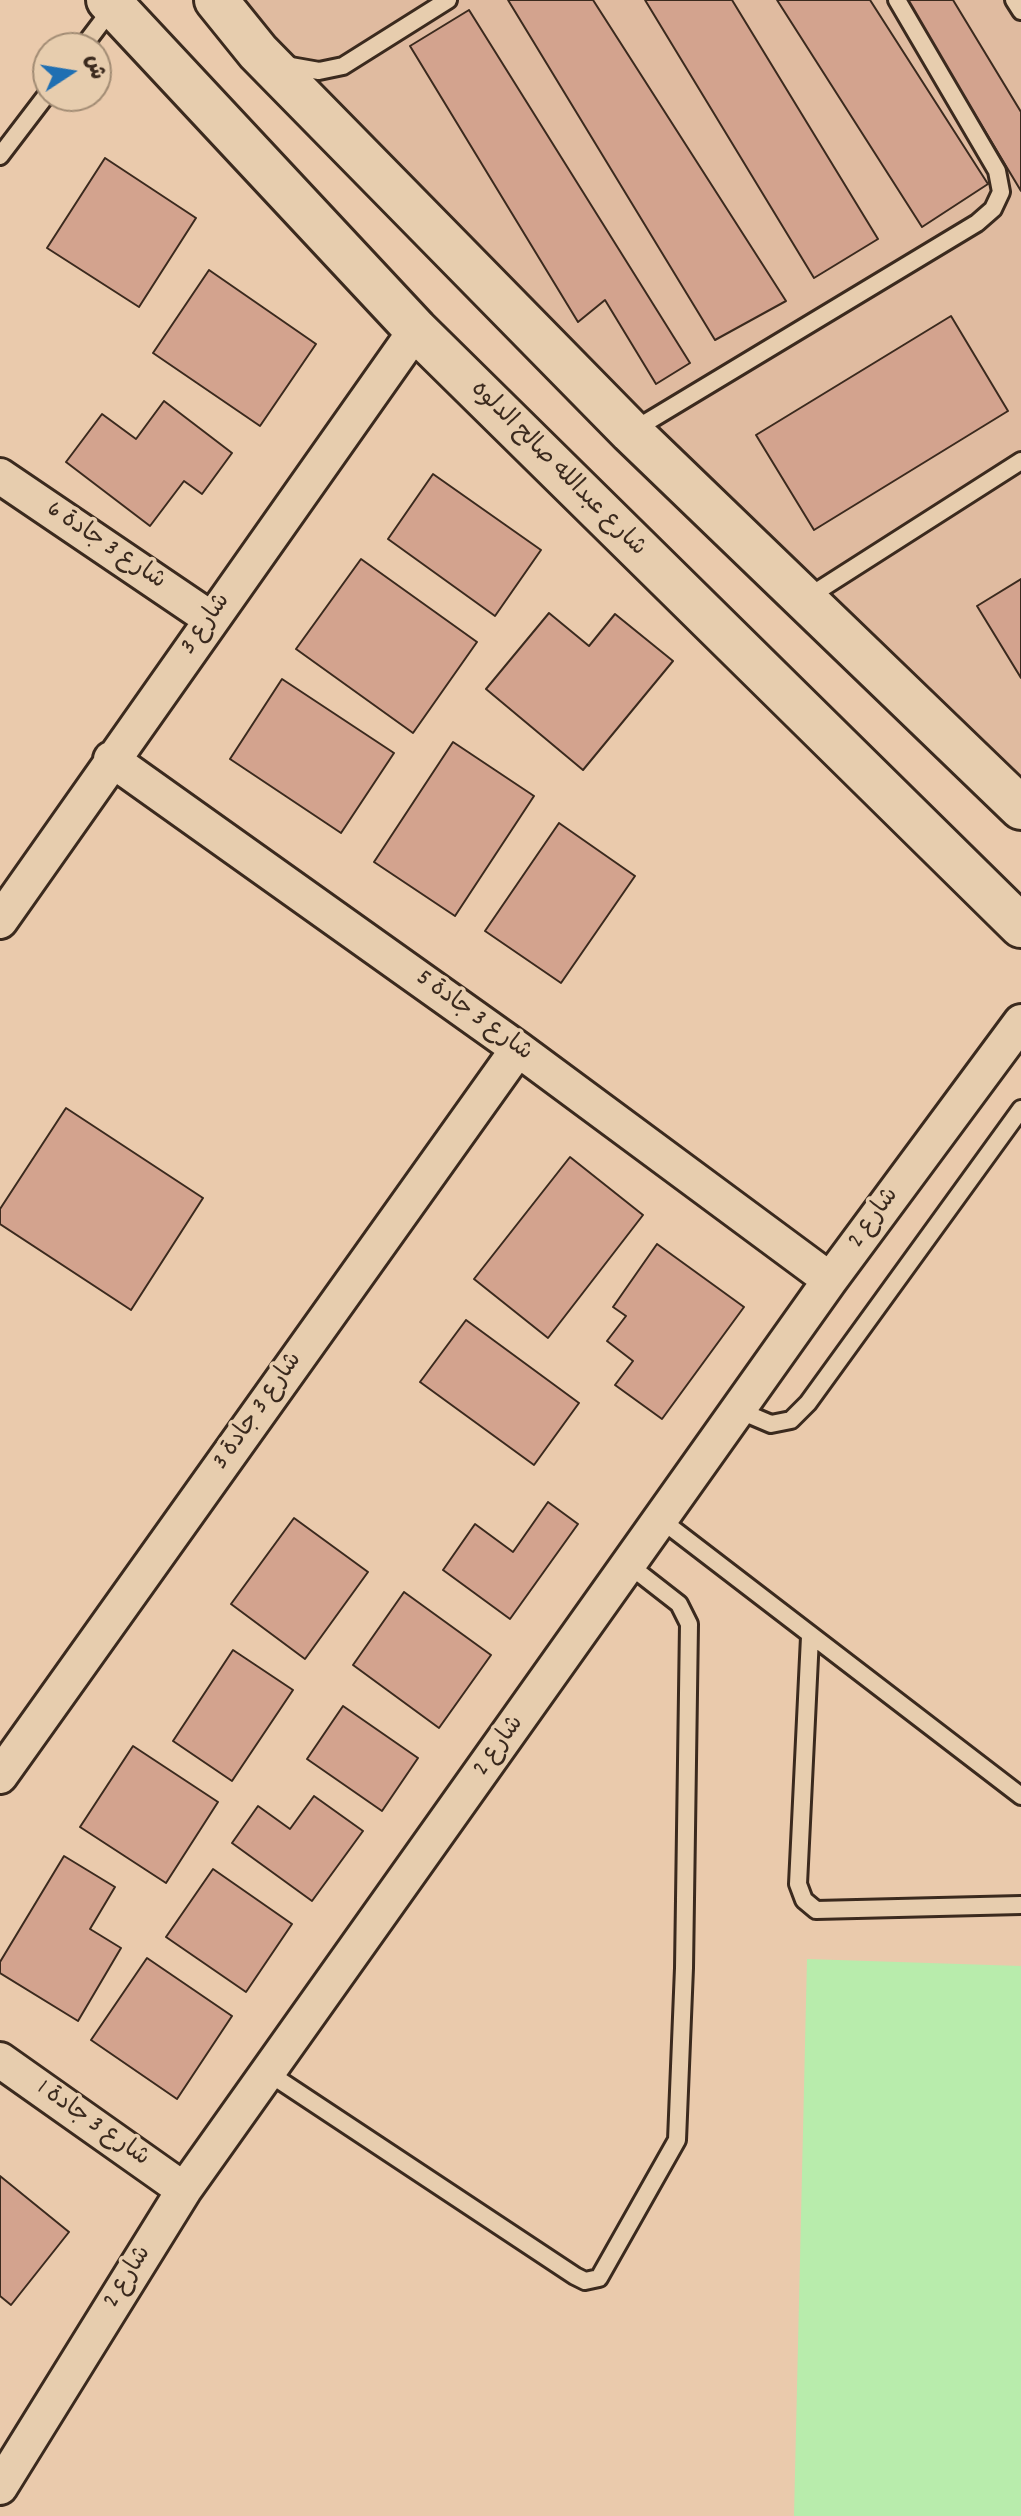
<!DOCTYPE html>
<html>
<head>
<meta charset="utf-8">
<style>
  body { margin:0 }
  #map { position:relative; width:1021px; height:2516px; overflow:hidden; background:#eacaac; font-family:Dekko,"Playpen Sans Arabic",sans-serif }
  canvas { display:block }
  .north { position:absolute; left:32px; top:32px; width:80px; height:80px; box-sizing:border-box; background:#e7cdae; border:2px solid #a28c74; border-radius:50%; rotate:78deg; font-size:22px; font-weight:700; line-height:32px; text-align:center; color:#3b2a1e }
  .north::after { content:''; display:block; margin:auto; width:28px; height:36px; background:#1f6fb2; clip-path:polygon(50% 0,100% 100%,50% 72%,0 100%) }
</style>
</head>
<body>
<div id="map">
<canvas width="1021" height="2516"></canvas>
<div class="north">ش</div>
</div>
<script>
const g = document.querySelector('canvas').getContext('2d');
g.lineJoin = 'round';
function fillPath(path, color) { g.fillStyle = color; g.fill(path, 'evenodd'); }
const poly = rows => new Path2D(rows.map(r => 'M' + r).join(''));
function trace(path, color, width, dash) { g.strokeStyle = color; g.lineWidth = width; g.lineCap = dash ? 'butt' : 'round'; g.setLineDash(dash || []); g.stroke(path); }
function label(font, color, halo, rows, align = 'center') {
  g.font = font + ' Dekko,"Playpen Sans Arabic",sans-serif'; g.lineWidth = 7; g.setLineDash([]); g.textBaseline = 'middle'; g.strokeStyle = halo; g.fillStyle = color; for (const [text, x, y, turn = 0] of rows) {
    g.save(); g.translate(x, y); g.rotate((+turn || 0) * Math.PI / 180); g.textAlign = isNaN(turn) ? turn : align; if (halo) g.strokeText(text, 0, 0); g.fillText(text, 0, 0); g.restore();
  }
}
const built = poly([
  [225,0,1021,0,1021,807]
]);
const green = poly([
  [807,1959,1021,1966,1021,2516,794,2516]
]);
const building = poly([
  [508,0,593,0,786,301,715,340,508,0],
  [645,0,732,0,878,239,814,278,645,0],
  [777,0,870,0,988,184,922,227,777,0],
  [906,0,953,0,1021,112,1021,191,906,0],
  [469,10,690,363,656,384,605,300,578,322,410,46,469,10],
  [105,158,196,218,139,307,47,248,105,158],
  [209,270,316,344,260,426,153,353,209,270],
  [951,316,1008,411,814,530,756,435,951,316],
  [164,401,232,453,202,494,184,481,150,526,66,462,102,414,136,439,164,401],
  [433,474,541,550,495,616,388,539,433,474],
  [361,559,477,642,413,733,296,649,361,559],
  [1021,579,1021,678,977,606,1021,579],
  [549,613,589,646,615,614,673,661,583,770,486,689,549,613],
  [282,679,394,753,341,833,230,759,282,679],
  [453,742,534,796,455,916,374,862,453,742],
  [559,823,635,876,561,983,485,931,559,823],
  [66,1108,203,1198,131,1310,0,1224,0,1209,66,1108],
  [570,1157,643,1215,548,1338,474,1279,570,1157],
  [657,1244,744,1307,662,1419,615,1385,633,1361,607,1341,626,1316,613,1307,657,1244],
  [466,1320,579,1403,534,1465,420,1382,466,1320],
  [548,1502,578,1524,510,1619,443,1570,475,1524,513,1552,548,1502],
  [294,1518,368,1572,305,1659,231,1604,294,1518],
  [404,1592,491,1655,439,1728,353,1665,404,1592],
  [233,1650,293,1690,232,1781,173,1741,233,1650],
  [343,1706,418,1758,382,1811,307,1759,343,1706],
  [133,1746,218,1802,166,1883,80,1827,133,1746],
  [314,1796,363,1831,312,1901,232,1843,258,1806,290,1829,314,1796],
  [64,1856,115,1887,90,1929,121,1948,78,2021,0,1973,0,1962,64,1856],
  [213,1869,292,1924,246,1992,166,1937,213,1869],
  [147,1958,232,2016,177,2099,91,2040,147,1958],
  [0,2176,69,2232,11,2305,0,2296,0,2176]
]);
const service = poly([
  [1014,0,1021,11],
  [82,48,113,7],
  [285,65,319,71,343,66,448,0],
  [0,156,48,93],
  [632,431,977,223,993,209,1001,192,997,171,897,0],
  [805,599,1021,461],
  [738,1410,771,1424,791,1420,808,1403,1021,1109],
  [660,1519,1021,1796],
  [810,1637,798,1884,804,1900,816,1910,1021,1905],
  [267,2072,575,2276,585,2281,599,2278,677,2140,684,1968,689,1624,679,1604,629,1565]
]);
const minor = poly([
  [0,476,211,619],
  [111,759,518,1049,830,1280],
  [0,921,416,330],
  [0,1776,518,1049],
  [0,2060,184,2190],
  [0,2487,184,2190,830,1280,1021,1022]
]);
const tertiary = poly([
  [108,0,416,330,1021,926],
  [216,0,258,52,631,432,1021,808]
]);
const streetNames = [
  ["شارع عبدالله صالح الدلوه",557,470,45],
  ["شارع 3 جادة 6",105,547,34],
  ["شارع 3",207,625,-55],
  ["شارع 3 جادة 5",473,1017,36],
  ["شارع 2",875,1219,-54],
  ["شارع 3 جادة 3",259,1412,-55],
  ["شارع 2",500,1747,-54],
  ["شارع 3 جادة 1",92,2125,35],
  ["شارع 2",129,2278,-58]
];
fillPath(built, '#e0bba0');
fillPath(green, '#b8ecac');
fillPath(building, '#d3a38e');
trace(building, '#3b2a1e', 2);
trace(service, '#3b2a1e', 22);
trace(minor, '#3b2a1e', 40);
trace(tertiary, '#3b2a1e', 48);
trace(service, '#e7cdae', 16);
trace(minor, '#e7cdae', 34);
trace(tertiary, '#e7cdae', 42);
label('24px', '#3b2a1e', '#e7cdae', streetNames);
</script>
</body>
</html>
